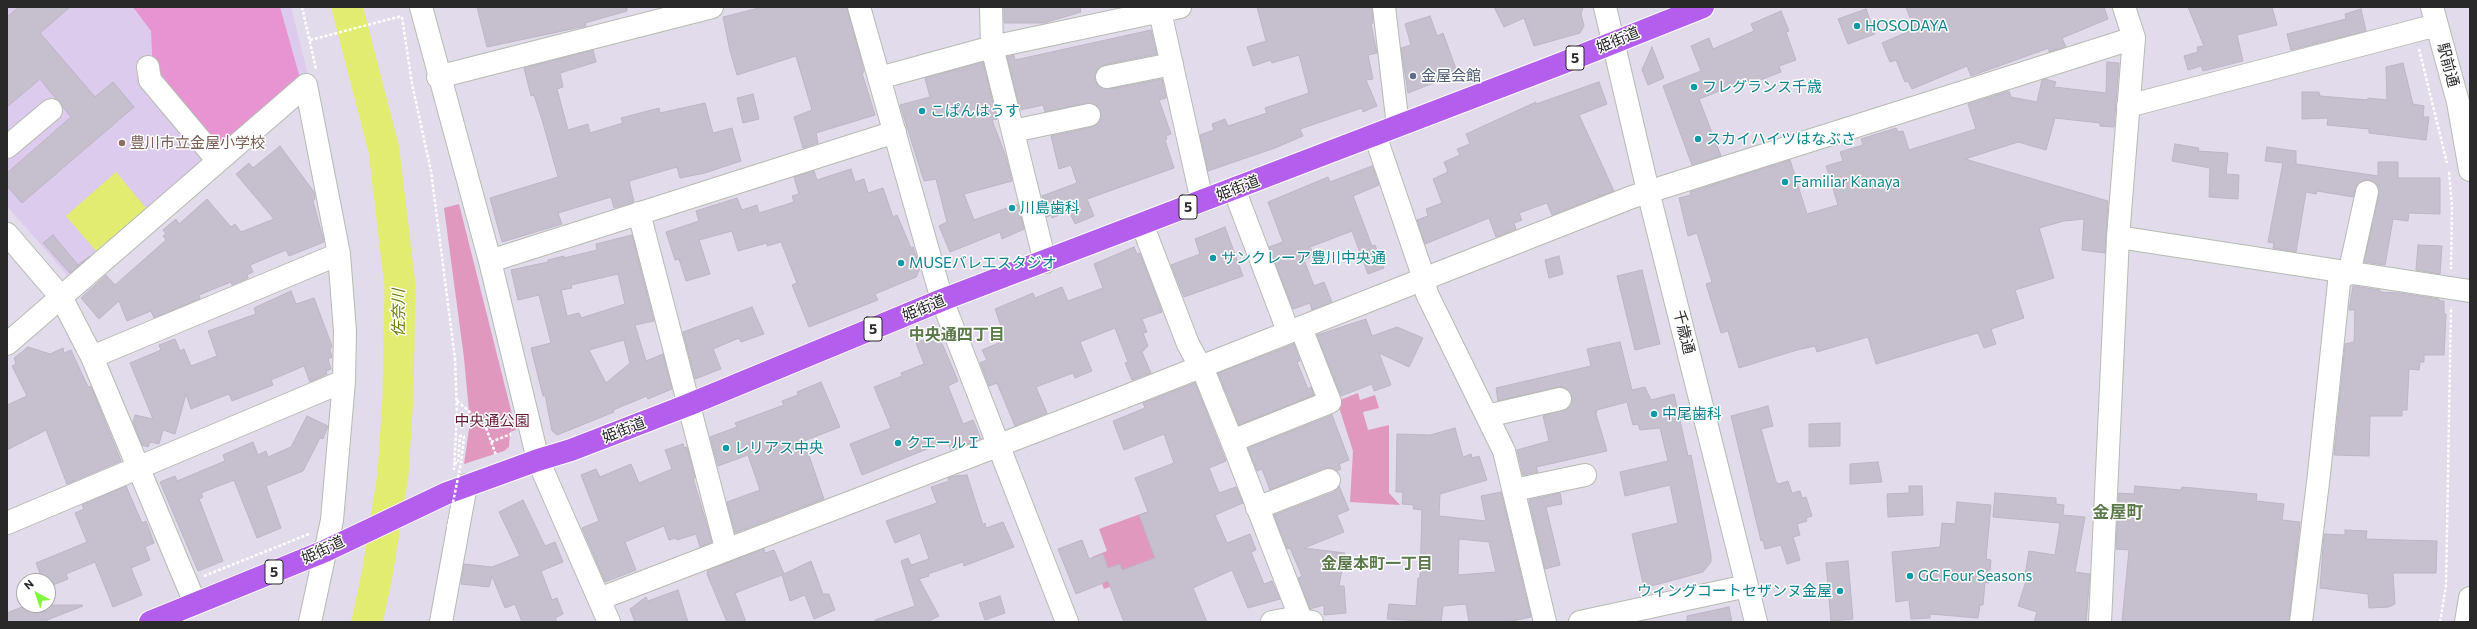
<!DOCTYPE html>
<html>
<head>
<meta charset="utf-8">
<style>
  body { margin:0 }
  #map { position:relative; width:2477px; height:629px; overflow:hidden; background:#e1dbeb; font-family:Commissioner,sans-serif }
  canvas { display:block }
  .frame { position:absolute; inset:0; border:8px solid #292929; pointer-events:none }
  .north { position:absolute; left:16px; top:573px; width:40px; height:40px; box-sizing:border-box; background:#fff; border:1px solid #a9a9a9; border-radius:50%; rotate:320deg; font-size:11px; font-weight:700; line-height:16px; text-align:center; color:#292929 }
  .north::after { content:''; display:block; margin:auto; width:14px; height:18px; background:#80f63e; clip-path:polygon(50% 0,100% 100%,50% 72%,0 100%) }
</style>
</head>
<body>
<div id="map">
<canvas width="2477" height="629"></canvas>
<div class="frame"></div>
<div class="north">N</div>
</div>
<script>
const g = document.querySelector('canvas').getContext('2d');
g.lineJoin = 'round';
function fillPath(path, color) { g.fillStyle = color; g.fill(path, 'evenodd'); }
const poly = rows => new Path2D(rows.map(r => 'M' + r).join(''));
function trace(path, color, width, dash) { g.strokeStyle = color; g.lineWidth = width; g.lineCap = dash ? 'butt' : 'round'; g.setLineDash(dash || []); g.stroke(path); }
function label(font, color, halo, rows, align = 'center') {
  g.font = font + ' Commissioner,"Noto Sans JP",sans-serif'; g.lineWidth = 3; g.setLineDash([]); g.textBaseline = 'middle'; g.strokeStyle = halo; g.fillStyle = color; for (const [text, x, y, turn = 0] of rows) {
    g.save(); g.translate(x, y); g.rotate((+turn || 0) * Math.PI / 180); g.textAlign = isNaN(turn) ? turn : align; if (halo) g.strokeText(text, 0, 0); g.fillText(text, 0, 0); g.restore();
  }
}
const education = poly([
  [7,7,291,7,309,79,76,285,7,206]
]);
const green = poly([
  [459,204,516,430,510,432,509,447,504,451,464,464,470,422,464,358,444,208],
  [1358,393,1360,400,1375,395,1379,408,1363,412,1368,430,1389,425,1389,493,1400,505,1350,502,1353,451,1337,401],
  [1146,512,1166,566,1104,589,1092,557,1107,551,1099,529]
]);
const pitch = poly([
  [133,7,280,7,300,78,217,148,153,73,151,31]
]);
const water = poly([
  [116,172,146,208,96,251,66,216]
]);
const river = poly([
  [347,7,384,150,400,286,398,394,393,475,377,575,367,622]
]);
const building = poly([
  [19,7,70,7,40,33,95,97,113,82,134,107,22,203,7,186,7,173,71,117,40,79,7,107,7,17,19,7],
  [477,7,627,7,627,11,585,23,586,26,487,47,477,7],
  [763,7,847,7,864,72,862,73,875,115,816,133,818,143,803,148,794,117,812,110,796,56,737,75,730,51,723,17,763,7],
  [1004,7,1080,7,1081,12,1044,23,1004,23,1004,7],
  [1257,7,1372,7,1373,23,1371,24,1377,53,1368,55,1373,79,1366,80,1377,106,1363,112,1362,108,1300,129,1303,136,1275,148,1208,171,1200,135,1214,130,1212,124,1225,119,1228,126,1267,113,1265,108,1309,93,1299,55,1272,63,1271,60,1253,66,1247,47,1266,41,1257,7],
  [1494,7,1583,7,1581,14,1584,26,1580,33,1534,46,1524,18,1504,27,1494,7],
  [1906,7,2104,7,2108,19,2062,38,2066,47,2049,52,2049,48,1971,76,1967,66,1912,89,1908,81,1905,82,1896,60,1890,62,1882,43,1914,29,1906,7],
  [2188,7,2272,7,2277,25,2237,35,2243,61,2203,71,2201,66,2188,70,2184,56,2198,52,2197,47,2204,46,2188,7],
  [1866,9,1875,34,1848,44,1838,19,1866,9],
  [2361,9,2366,31,2291,50,2287,34,2346,19,2345,14,2361,9],
  [1781,11,1789,31,1786,32,1796,60,1779,66,1781,72,1750,84,1748,80,1699,99,1721,156,1692,165,1663,86,1701,71,1691,46,1709,38,1713,49,1754,31,1751,24,1781,11],
  [1430,16,1437,36,1443,33,1459,77,1445,82,1444,79,1408,93,1401,48,1411,45,1405,24,1430,16],
  [1151,30,1157,54,1104,65,1095,73,1095,79,1098,86,1109,89,1162,79,1166,98,1159,100,1171,134,1166,136,1167,139,1165,140,1174,168,1087,199,1094,216,1075,224,1069,211,1052,218,1051,215,1047,217,1042,196,1077,183,1071,165,1059,169,1051,136,1092,127,1101,119,1101,112,1098,106,1087,103,1045,112,1043,105,1020,110,1007,57,1014,55,1015,60,1151,30],
  [1652,47,1664,78,1648,85,1642,70,1652,47],
  [593,50,596,62,560,73,563,87,557,89,568,130,588,124,590,133,623,123,621,118,659,108,660,113,705,103,713,133,732,128,741,161,705,173,680,178,677,167,629,181,634,202,614,208,611,197,558,213,562,224,502,242,490,198,558,177,543,123,534,95,531,96,524,68,593,50],
  [983,62,997,119,992,120,1006,157,1012,181,964,194,974,220,1018,204,1024,229,1002,239,1000,232,950,252,939,226,947,222,936,179,924,181,900,105,930,97,925,78,983,62],
  [2107,62,2119,63,2114,127,2100,126,2100,123,2055,118,2046,150,2018,142,1965,159,2108,201,2105,253,2082,250,2084,219,2064,221,2039,228,2054,278,2015,290,2024,318,1991,329,1996,344,1984,348,1978,333,1876,364,1868,337,1817,352,1815,346,1797,350,1739,368,1728,331,1721,333,1706,284,1712,282,1697,233,1688,236,1679,198,1691,195,1690,192,1790,160,1807,214,1838,205,1826,166,1843,161,1840,152,1863,145,1861,139,1896,128,1898,132,1903,131,1909,150,1976,129,1968,104,2009,91,2011,97,2037,102,2042,80,2045,79,2056,82,2054,87,2106,93,2107,62],
  [2403,63,2413,104,2424,106,2423,117,2429,117,2426,140,2369,133,2369,129,2327,125,2328,118,2302,119,2302,92,2319,92,2320,96,2368,100,2368,98,2387,100,2386,67,2403,63],
  [1599,82,1607,104,1579,115,1614,191,1552,215,1547,203,1519,213,1522,220,1514,223,1516,229,1496,237,1489,218,1425,244,1417,220,1428,216,1426,209,1442,203,1433,179,1448,172,1444,162,1460,155,1457,149,1470,144,1466,134,1536,102,1536,104,1599,82],
  [753,94,759,119,743,123,737,98,753,94],
  [2175,144,2199,148,2198,151,2228,153,2226,174,2239,175,2238,199,2209,197,2210,168,2172,161,2175,144],
  [280,146,314,192,315,199,313,201,324,242,289,256,286,250,250,265,253,272,247,275,248,278,232,285,231,282,199,295,200,299,154,318,151,311,127,321,119,301,99,319,81,298,106,275,115,285,166,240,163,236,166,234,163,230,176,219,179,224,207,199,231,227,235,224,241,232,274,219,236,174,249,163,253,168,280,146],
  [2267,147,2296,151,2296,164,2378,176,2378,162,2398,162,2398,178,2440,178,2440,214,2409,213,2408,221,2393,219,2385,265,2364,262,2379,194,2375,183,2364,180,2358,184,2353,197,2317,191,2316,194,2306,192,2296,252,2273,248,2274,243,2268,242,2283,163,2265,161,2267,147],
  [1372,166,1379,185,1353,196,1372,246,1375,245,1384,268,1368,274,1352,231,1310,247,1314,256,1304,260,1314,286,1324,282,1332,302,1312,310,1310,303,1293,309,1269,247,1283,242,1268,202,1328,177,1330,182,1372,166],
  [851,169,855,182,864,179,868,193,883,188,893,217,897,215,911,248,913,247,920,268,916,277,875,294,878,300,809,327,792,285,797,283,781,242,767,246,767,243,738,251,732,231,699,240,710,274,686,281,679,259,675,260,666,232,699,221,696,211,737,198,742,210,757,205,759,213,794,202,792,196,799,194,794,177,814,171,817,180,851,169],
  [1225,227,1243,276,1184,297,1171,265,1200,254,1195,239,1225,227],
  [53,235,78,265,90,256,70,273,43,243,53,235],
  [632,235,654,321,635,325,646,361,663,354,672,389,648,399,647,396,613,410,614,412,557,435,552,431,545,395,543,396,531,348,551,343,539,295,518,300,511,270,548,262,548,260,564,256,564,258,597,250,596,244,632,235],
  [618,274,625,304,581,318,579,313,567,316,561,290,572,288,571,285,618,274],
  [624,340,630,363,606,383,589,350,624,340],
  [2418,245,2442,246,2440,274,2416,270,2418,245],
  [1134,247,1137,254,1140,253,1162,312,1142,319,1147,332,1143,333,1148,346,1142,352,1151,373,1132,380,1125,363,1128,362,1115,328,1080,342,1092,371,1075,378,1073,373,1036,387,1047,413,1015,426,997,383,989,386,980,363,987,360,982,350,1006,340,995,309,1033,293,1035,298,1062,287,1068,301,1103,288,1094,264,1134,247],
  [1559,256,1563,274,1549,278,1545,260,1559,256],
  [1642,270,1660,344,1635,350,1617,276,1642,270],
  [2353,286,2380,290,2380,292,2400,293,2439,299,2439,301,2444,301,2444,314,2446,314,2444,355,2424,355,2424,362,2420,362,2419,370,2409,369,2407,410,2402,410,2402,416,2370,416,2369,456,2334,455,2345,344,2354,342,2355,310,2349,310,2353,286],
  [291,291,296,304,314,298,332,346,330,350,332,357,328,359,331,369,326,371,327,374,310,382,304,366,271,380,273,385,232,401,229,394,191,409,186,394,175,434,163,430,159,444,150,442,148,447,142,445,133,422,135,415,153,419,130,363,161,350,159,345,175,339,180,351,184,349,191,366,217,356,208,331,256,314,254,308,291,291],
  [752,307,764,334,741,342,739,338,713,349,721,369,695,379,683,332,752,307],
  [1366,319,1372,336,1397,327,1423,338,1409,367,1379,353,1391,385,1374,391,1372,384,1341,396,1317,335,1366,319],
  [938,334,958,381,948,386,963,424,973,420,981,439,951,450,947,441,862,475,850,444,891,428,874,387,902,376,901,373,924,364,916,343,938,334],
  [1620,342,1632,390,1645,387,1651,400,1674,394,1688,456,1691,455,1711,555,1711,562,1703,572,1644,588,1632,534,1678,523,1670,485,1625,496,1620,472,1668,461,1660,428,1640,430,1638,424,1633,425,1627,402,1597,410,1596,414,1607,451,1536,467,1538,472,1523,475,1517,450,1549,441,1543,416,1568,408,1572,403,1572,396,1564,387,1558,387,1498,401,1496,388,1591,366,1587,349,1620,342],
  [1294,344,1300,361,1297,362,1308,389,1311,387,1314,395,1239,425,1218,373,1294,344],
  [28,347,50,354,63,348,64,353,71,350,88,387,91,386,121,461,67,484,46,430,7,450,7,405,27,396,12,366,16,364,14,358,28,347],
  [821,382,840,427,804,441,824,499,735,533,727,502,760,490,748,455,718,466,710,437,737,427,735,423,784,405,782,401,798,395,797,392,821,382],
  [1195,383,1226,461,1209,468,1219,493,1236,487,1243,503,1215,515,1227,543,1250,534,1256,550,1251,552,1264,584,1272,581,1280,599,1248,608,1232,570,1193,588,1207,622,1124,622,1108,581,1076,594,1058,549,1082,540,1089,559,1103,554,1108,568,1120,564,1122,570,1155,558,1139,515,1148,512,1135,478,1174,463,1164,434,1124,450,1113,421,1145,408,1143,403,1195,383],
  [1768,406,1773,426,1761,429,1776,482,1779,484,1788,481,1792,493,1800,491,1802,498,1806,497,1812,516,1806,518,1807,521,1797,524,1800,535,1793,537,1800,560,1787,564,1781,545,1765,549,1763,540,1761,541,1731,416,1768,406],
  [1332,415,1349,460,1339,464,1341,469,1337,471,1331,468,1324,468,1270,490,1262,469,1257,471,1248,448,1332,415],
  [307,416,328,426,323,439,320,438,303,471,266,486,281,528,257,538,234,480,201,493,203,497,199,499,223,561,198,571,160,482,175,476,177,481,225,461,223,455,253,442,258,455,266,451,268,457,291,447,307,416],
  [1840,423,1840,446,1809,447,1809,424,1840,423],
  [1455,428,1463,457,1471,454,1472,458,1479,456,1487,480,1440,494,1439,516,1486,521,1481,496,1501,492,1531,617,1507,622,1469,622,1466,604,1443,606,1441,622,1387,619,1389,604,1416,606,1418,578,1420,578,1422,510,1413,509,1414,505,1402,504,1403,492,1396,492,1397,434,1430,435,1455,428],
  [1459,539,1489,542,1496,572,1458,575,1459,539],
  [683,444,684,448,687,447,695,478,693,478,712,542,700,547,696,534,677,540,676,538,669,540,664,526,625,542,636,570,605,582,582,528,599,521,581,475,596,469,600,477,631,464,639,483,672,469,665,450,683,444],
  [1878,462,1882,482,1850,484,1850,464,1878,462],
  [967,475,983,525,985,523,986,528,1003,522,1014,547,964,566,963,562,928,574,929,576,919,579,939,616,927,622,875,622,875,620,915,606,901,561,908,558,911,565,929,559,920,533,895,543,886,521,937,503,931,487,949,481,948,478,955,476,967,475],
  [126,486,142,523,146,521,154,543,145,547,150,560,131,568,142,595,113,607,95,562,66,574,68,579,48,587,48,581,43,581,36,563,87,542,75,513,84,509,82,505,126,486],
  [1339,486,1349,510,1337,515,1344,532,1304,548,1345,553,1339,586,1344,586,1346,613,1324,615,1324,605,1310,609,1298,578,1302,576,1290,548,1287,549,1274,515,1334,492,1339,486],
  [1909,486,1922,486,1923,515,1888,517,1887,494,1909,493,1909,486],
  [2135,486,2181,490,2182,487,2257,494,2256,501,2284,504,2282,520,2300,522,2289,622,2122,622,2129,550,2116,549,2118,506,2119,493,2134,494,2135,486],
  [1560,493,1562,504,1546,507,1560,565,1545,569,1529,500,1560,493],
  [1995,493,2056,498,2056,504,2064,505,2063,515,2085,517,2075,572,2090,574,2086,622,2034,622,2037,612,2018,606,2028,575,2025,575,2029,551,2055,555,2060,523,1993,517,1995,493],
  [523,500,545,546,555,542,563,562,541,571,552,600,557,598,563,614,555,618,557,622,522,622,515,604,505,608,492,576,489,587,461,584,464,564,492,567,520,556,499,512,523,500],
  [1957,502,1991,505,1986,559,1991,560,1989,583,1985,582,1983,605,1980,605,1978,618,1930,614,1930,618,1911,619,1909,600,1896,602,1892,552,1940,547,1942,523,1955,524,1957,502],
  [2345,530,2367,531,2366,539,2437,541,2436,573,2393,573,2395,604,2389,607,2369,608,2368,594,2320,588,2324,534,2345,535,2345,530],
  [764,549,765,553,774,550,784,574,811,561,823,594,829,594,835,610,814,619,805,595,790,601,782,575,735,593,746,622,727,622,707,574,708,570,764,549],
  [1848,561,1853,619,1831,621,1826,563,1848,561],
  [678,590,688,622,635,622,630,609,646,597,648,601,678,590],
  [1000,596,1005,613,985,620,979,603,1000,596],
  [27,605,82,605,83,606,42,622,7,622,7,613,27,605],
  [1729,607,1732,622,1687,622,1687,616,1729,607]
]);
const path = poly([
  [302,7,316,69],
  [402,17,412,84,431,171,455,359,457,413,454,470],
  [310,40,402,16],
  [2419,49,2447,163],
  [2449,172,2452,206,2451,269],
  [457,401,485,425,496,455],
  [491,442,511,434],
  [454,463,458,463,460,436,464,436,461,463],
  [204,576,309,534],
  [2440,622,2446,586,2451,307]
]);
const minor = poly([
  [421,7,490,261,538,460,609,622],
  [859,7,942,300,1067,622],
  [991,7,992,47,1045,262],
  [1159,7,1202,201],
  [1384,7,1398,126],
  [1605,7,1648,191,1756,622],
  [2432,7,2458,102,2470,170],
  [148,67,150,80,218,161],
  [438,77,712,7],
  [1107,77,1172,64],
  [879,78,992,47,1180,7],
  [2128,106,2437,25],
  [1013,131,1089,115],
  [1375,135,1420,267,1427,294,1504,451,1545,622],
  [7,147,51,110],
  [1234,189,1288,331],
  [639,213,726,548],
  [1142,224,1188,344,1206,377,1232,441,1302,622],
  [7,234,61,297,92,357,195,603],
  [2118,237,2470,291],
  [490,261,895,132],
  [2349,274,2367,192],
  [7,344,306,85,339,254,345,331,344,381,332,520,310,622],
  [92,357,339,254],
  [1487,416,1560,399],
  [1232,441,1330,402,1301,328],
  [1514,490,1585,475],
  [1257,508,1329,480],
  [7,523,344,381],
  [599,599,1114,401,1632,197,2134,38],
  [441,622,466,485],
  [1272,622,1288,619,1312,622],
  [1580,622,1747,586],
  [2100,622,2118,237,2134,38,2124,7],
  [2301,622,2319,474,2340,273],
  [2466,622,2470,598]
]);
const major = poly([
  [150,622,325,551,447,493,538,460,571,450,688,405,942,300,1560,64,1703,7]
]);
const pathBridge = poly([
  [448,527,461,463]
]);
const markers = [
  [1857,26,4,"#0f9aa8"],
  [1413,76,4,"#5c6f8a"],
  [1694,87,4,"#0f9aa8"],
  [922,111,4,"#0f9aa8"],
  [1698,139,4,"#0f9aa8"],
  [122,143,4,"#8d6e63"],
  [1785,182,4,"#0f9aa8"],
  [1012,208,4,"#0f9aa8"],
  [1213,258,4,"#0f9aa8"],
  [901,263,4,"#0f9aa8"],
  [1654,414,4,"#0f9aa8"],
  [898,443,4,"#0f9aa8"],
  [726,448,4,"#0f9aa8"],
  [1910,576,4,"#0f9aa8"],
  [1840,591,4,"#0f9aa8"]
];
const shields = [
  [1575,58,18],
  [1188,207,18],
  [873,329,18],
  [274,572,18]
];
const shieldNames = [
  ["5",1575,58],
  ["5",1188,207],
  ["5",873,329],
  ["5",274,572]
];
const cultureNames = [
  ["HOSODAYA",1865,26],
  ["フレグランス千歳",1702,87],
  ["こぱんはうす",930,111],
  ["スカイハイツはなぶさ",1706,139],
  ["Familiar Kanaya",1793,182],
  ["川島歯科",1020,208],
  ["サンクレーア豊川中央通",1221,258],
  ["MUSEバレエスタジオ",909,263],
  ["中尾歯科",1662,414],
  ["クエールＩ",906,443],
  ["レリアス中央",734,448],
  ["GC Four Seasons",1918,576],
  ["ウィングコートセザンヌ金屋",1832,591,"right"]
];
const streetNames = [
  ["姫街道",1618,40,-22],
  ["駅前通",2448,65,75],
  ["姫街道",1238,188,-21],
  ["姫街道",924,308,-22],
  ["千歳通",1684,332,76],
  ["姫街道",624,430,-21],
  ["姫街道",323,550,-25]
];
const serviceNames = [
  ["金屋会館",1421,76]
];
const educationNames = [
  ["豊川市立金屋小学校",130,143]
];
const parkNames = [
  ["中央通公園",492,421]
];
const waterNames = [
  ["佐奈川",399,313,-90]
];
const neighbourhoodNames = [
  ["中央通四丁目",957,335],
  ["金屋本町一丁目",1377,564]
];
const quarterNames = [
  ["金屋町",2118,512]
];
fillPath(education, '#dccbed');
fillPath(green, '#e198be');
fillPath(pitch, '#e894d3');
fillPath(water, '#e1ec70');
trace(river, '#e1ec70', 31);
fillPath(building, '#c6c0ce');
trace(building, '#bdb5c6', 1);
trace(minor, '#b4bdaf', 24);
trace(major, '#fff', 24);
trace(path, '#fff', 2.5, [3, 2]);
trace(minor, '#fff', 22);
trace(major, '#b35eed', 22);
trace(pathBridge, '#fff', 2.5, [3, 2]);
for (const [x, y, r, color] of markers) { const dot = new Path2D(); dot.arc(x, y, r, 0, 2 * Math.PI); g.fillStyle = color; g.fill(dot); trace(dot, '#fff', 1.5); }
for (const [x, y, w] of shields) { const box = new Path2D(); box.roundRect(x - w / 2, y - 12, w, 24, 3); g.fillStyle = '#fff'; g.fill(box); trace(box, '#292929', 1); }
label('bold 14px', '#292929', null, shieldNames);
label('15px', '#0d838f', '#fff', cultureNames, 'left');
label('15px', '#292929', '#fff', streetNames);
label('15px', '#4e5e75', '#fff', serviceNames, 'left');
label('15px', '#785e54', '#fff', educationNames, 'left');
label('15px', '#641b37', '#fff', parkNames);
label('italic 16px', '#6a7b10', '#fff', waterNames);
label('bold 16px', '#5b794b', '#fff', neighbourhoodNames);
label('bold 17px', '#5b794b', '#fff', quarterNames);
</script>
</body>
</html>
